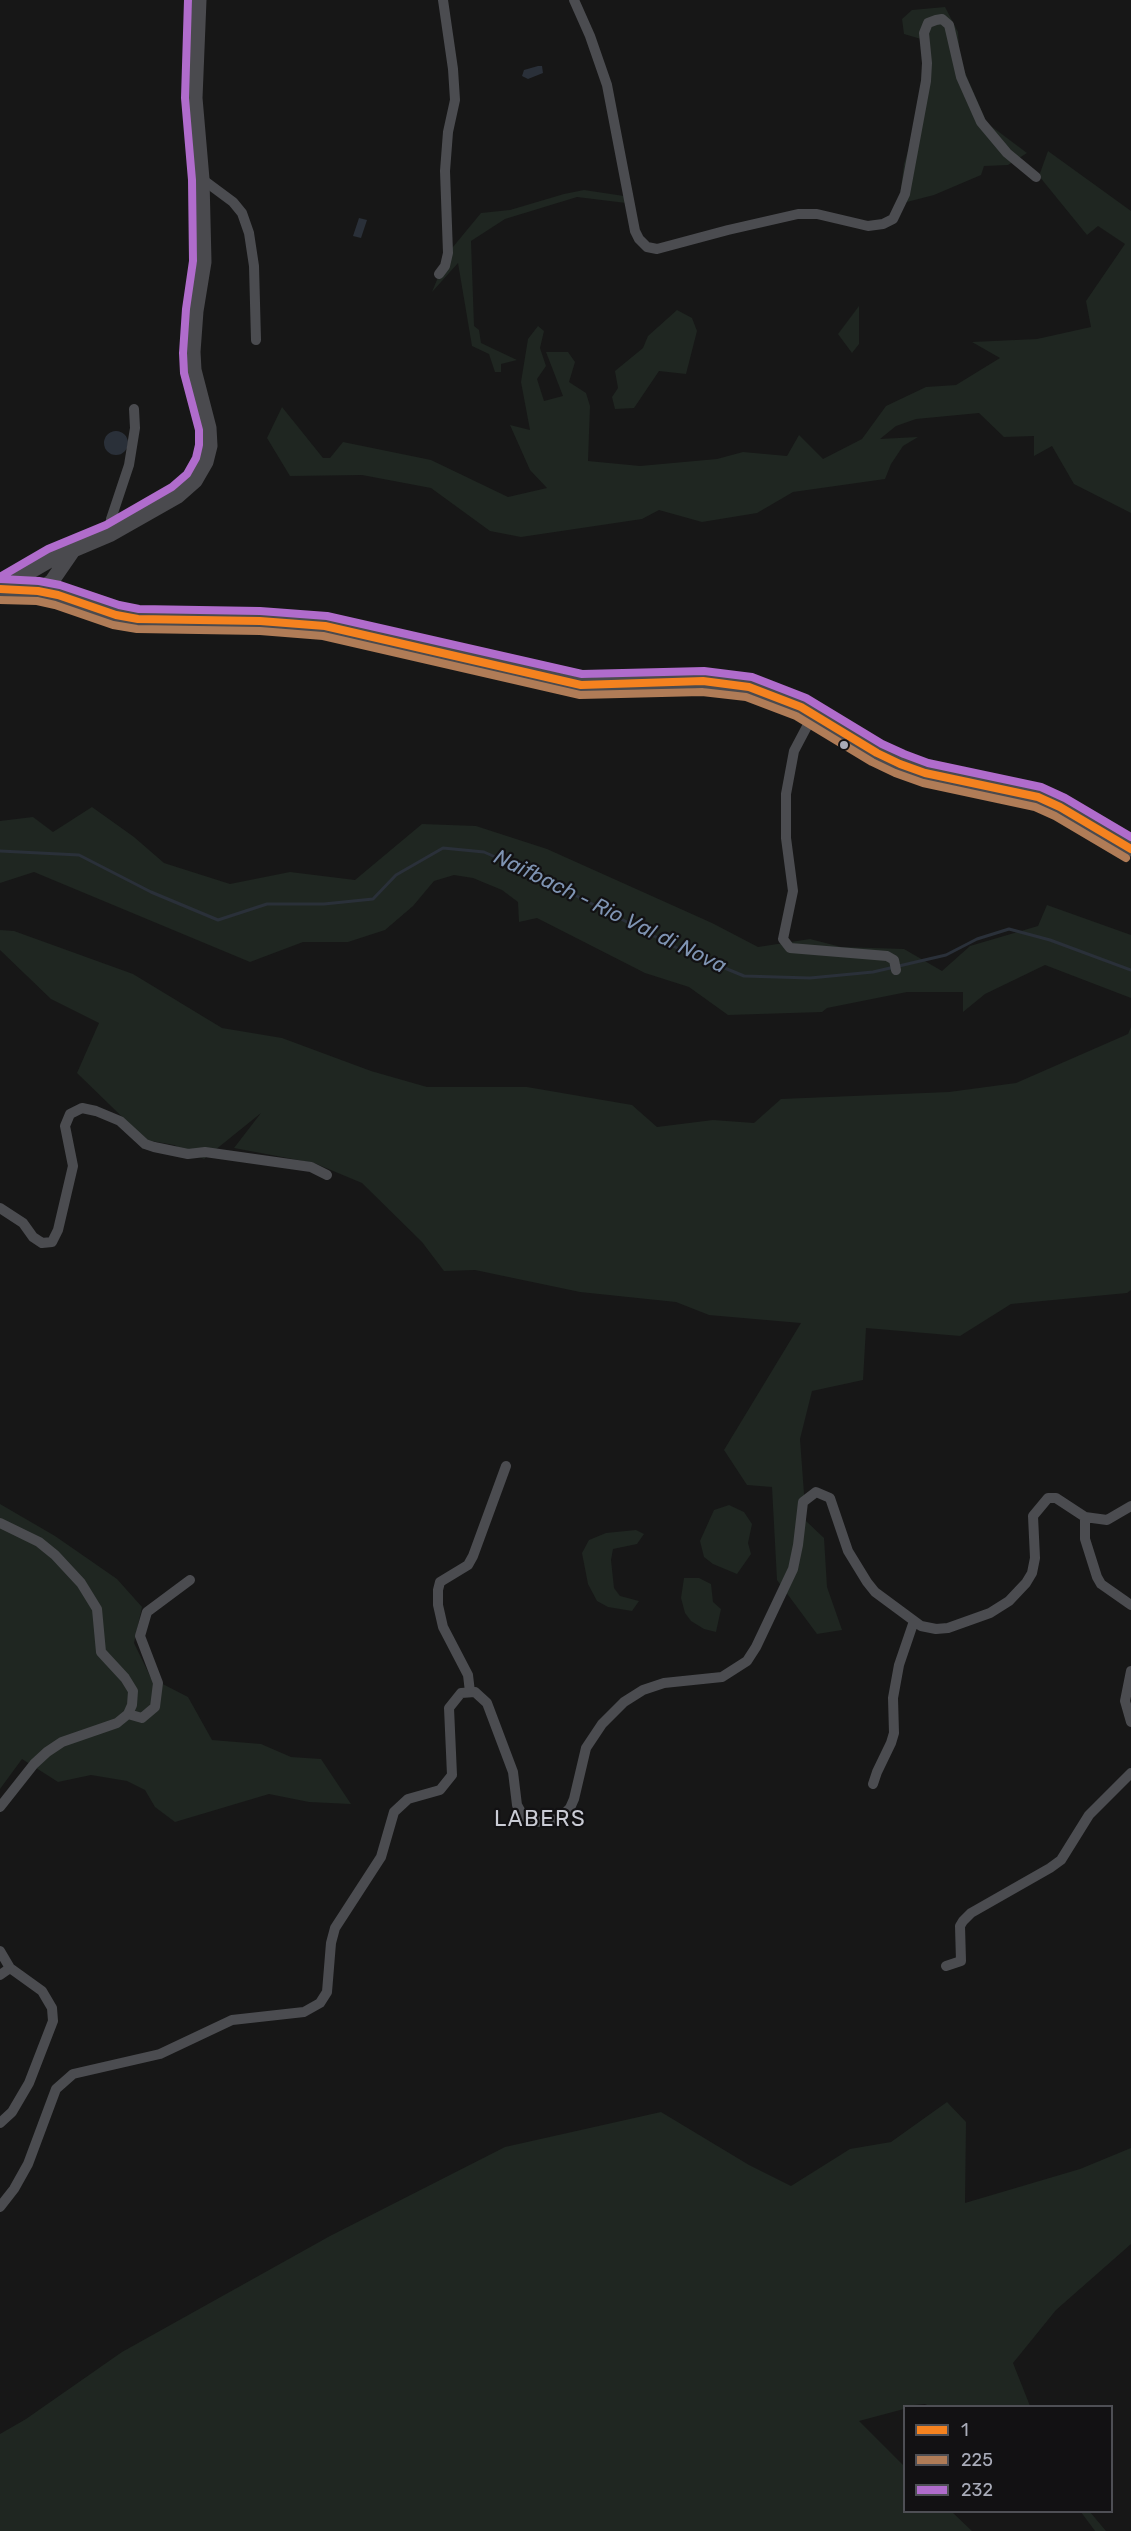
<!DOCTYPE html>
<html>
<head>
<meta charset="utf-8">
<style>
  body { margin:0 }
  #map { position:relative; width:1131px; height:2531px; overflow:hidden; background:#171717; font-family:Rubik,sans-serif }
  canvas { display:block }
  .legend { position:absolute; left:903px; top:2405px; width:210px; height:108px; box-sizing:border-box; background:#121113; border:2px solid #4e4f55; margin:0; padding:8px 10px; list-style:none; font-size:18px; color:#a8abb8 }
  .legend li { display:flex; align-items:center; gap:12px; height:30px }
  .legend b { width:30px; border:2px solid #4e4f55 }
</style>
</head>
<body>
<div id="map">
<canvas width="1131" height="2531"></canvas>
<ul class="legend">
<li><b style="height:8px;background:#f5821f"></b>1</li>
<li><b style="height:8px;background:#b07c57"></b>225</li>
<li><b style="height:8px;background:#b06ccc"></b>232</li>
</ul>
</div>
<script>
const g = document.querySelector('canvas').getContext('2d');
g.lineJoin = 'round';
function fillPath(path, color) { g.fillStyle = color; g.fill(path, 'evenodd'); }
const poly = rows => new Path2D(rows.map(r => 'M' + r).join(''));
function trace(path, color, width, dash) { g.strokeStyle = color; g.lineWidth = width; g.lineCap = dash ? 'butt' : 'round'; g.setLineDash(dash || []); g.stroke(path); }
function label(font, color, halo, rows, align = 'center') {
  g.font = font + ' Rubik,sans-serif'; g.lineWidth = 4.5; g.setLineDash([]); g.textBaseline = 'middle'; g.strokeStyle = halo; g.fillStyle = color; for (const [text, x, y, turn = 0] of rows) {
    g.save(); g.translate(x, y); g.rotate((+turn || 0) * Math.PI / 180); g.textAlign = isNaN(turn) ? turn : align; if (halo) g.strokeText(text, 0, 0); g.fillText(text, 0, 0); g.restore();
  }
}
const green = poly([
  [945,7,958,32,960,61,987,123,1027,153,1008,165,984,166,981,175,934,195,899,204,904,164,911,141,924,78,921,39,904,34,902,19,912,10],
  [1048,151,1131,211,1131,513,1074,484,1052,446,1034,456,1034,436,1004,437,979,413,916,419,896,426,880,439,918,437,903,446,891,464,885,479,793,492,757,513,702,522,659,510,642,519,521,537,490,531,431,488,362,475,290,476,267,438,282,407,323,458,330,458,343,442,431,460,508,497,547,488,530,470,510,425,530,430,521,382,528,339,538,326,544,331,540,348,546,366,537,379,544,401,563,396,546,352,568,352,575,362,569,382,586,393,590,406,588,461,640,466,717,459,743,452,787,456,799,435,823,459,862,439,886,406,926,387,956,385,1000,358,972,342,1037,339,1091,327,1086,301,1125,244,1098,226,1087,235,1039,176],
  [584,190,624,196,626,203,577,197,505,219,471,241,474,326,479,330,481,343,517,360,501,364,501,372,495,372,489,354,472,346,458,263,432,292,448,253,481,213,510,210,564,194],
  [859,306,859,344,852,353,838,334],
  [677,310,692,318,697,331,686,374,659,371,634,408,615,409,612,397,618,388,615,371,643,348,648,336],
  [92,807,134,837,164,863,230,884,290,872,355,880,422,824,476,826,547,849,712,923,758,947,810,939,841,947,904,949,942,971,970,946,1038,926,1047,905,1131,935,1131,998,1045,965,985,994,963,1012,963,992,907,992,827,1008,822,1012,728,1015,689,987,645,973,537,918,519,922,518,902,502,890,473,878,454,875,434,881,413,906,385,930,348,942,303,942,250,962,34,872,0,883,0,821,33,817,53,832],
  [0,930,14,931,133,974,222,1028,282,1038,371,1071,427,1087,527,1087,632,1105,657,1127,713,1120,754,1123,781,1099,949,1092,1016,1083,1128,1034,1131,1027,1131,1290,1127,1293,1011,1304,960,1336,866,1328,863,1380,812,1391,800,1439,806,1521,824,1538,827,1587,842,1630,817,1634,777,1580,772,1487,747,1485,724,1450,801,1323,709,1315,676,1302,580,1292,475,1270,444,1271,422,1242,362,1183,314,1163,234,1148,261,1113,204,1159,174,1145,146,1140,77,1073,99,1023,51,999,0,950],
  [0,1504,55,1536,117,1579,142,1607,134,1643,151,1678,188,1697,212,1740,261,1744,291,1757,321,1759,351,1804,309,1802,269,1794,175,1822,155,1807,145,1790,127,1781,91,1775,58,1782,22,1759,0,1789],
  [729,1505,744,1512,752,1524,748,1543,751,1554,737,1574,713,1564,704,1557,700,1541,714,1510],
  [636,1530,644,1534,637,1544,613,1549,611,1560,614,1588,620,1596,639,1601,632,1611,608,1607,597,1601,588,1584,582,1553,589,1540,606,1533],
  [684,1578,699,1578,711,1584,713,1602,721,1609,716,1632,704,1629,691,1621,685,1613,681,1598],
  [947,2102,966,2122,965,2203,1080,2169,1131,2148,1131,2244,1056,2310,1013,2363,1030,2406,929,2406,925,2404,904,2406,904,2409,859,2421,904,2466,904,2512,952,2512,972,2531,0,2531,0,2434,26,2419,122,2352,330,2236,505,2147,661,2112,749,2165,791,2186,850,2149,891,2142],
  [1081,2512,1090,2512,1106,2531,1095,2531]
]);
const water = poly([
  [538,66,542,66,543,73,528,79,522,76,524,70],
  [359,218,367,220,361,238,353,236],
  '104 443a12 12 0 1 1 24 0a12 12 0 1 1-24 0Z'
]);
const stream = poly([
  [0,851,79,855,151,892,218,920,267,904,324,904,373,899,396,875,443,848,484,852,538,876,681,950,744,976,810,978,873,972,946,955,977,939,1009,929,1050,940,1131,970]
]);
const street = poly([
  [574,0,590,36,607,85,635,231,639,239,647,247,657,249,728,230,798,214,817,214,868,226,883,224,893,219,905,194,926,81,927,63,924,33,928,23,936,20,942,19,949,25,961,77,981,122,1007,153,1036,177],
  [202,179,233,202,242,213,249,233,254,266,256,340],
  [439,274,445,266,448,253,445,171,448,132,455,100,453,69,443,0],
  [111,534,111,519,129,465,135,428,134,409],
  [813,715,794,751,786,794,786,838,793,891,783,939,790,948,887,956,894,960,896,970],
  [0,1208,23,1223,33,1237,42,1243,52,1242,58,1230,73,1166,65,1126,70,1114,82,1108,96,1111,120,1121,145,1144,154,1147,188,1154,205,1152,311,1167,327,1175],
  [1085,1517,1107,1520,1131,1506],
  [0,1523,39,1542,55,1555,81,1583,97,1609,101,1652,125,1678,133,1691,132,1705,128,1714,117,1723,62,1742,47,1752,34,1764,0,1807],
  [1131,1671,1125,1701,1131,1722],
  [470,1692,468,1675,443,1627,438,1605,438,1590,440,1582,468,1565,473,1556,506,1466],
  [128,1714,142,1718,155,1707,158,1683,140,1636,147,1612,190,1580],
  [873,1784,877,1772,891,1743,894,1733,893,1698,899,1665,914,1621],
  [0,1951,10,1968,42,1991,52,2008,53,2021,29,2083,12,2112,0,2123],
  [946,1966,961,1961,960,1926,963,1921,971,1913,1050,1868,1061,1860,1089,1815,1131,1773],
  [0,1975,10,1968],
  [0,2207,14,2189,28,2164,56,2089,73,2074,160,2054,232,2020,304,2012,320,2003,327,1992,331,1943,335,1928,381,1857,394,1812,408,1799,440,1790,452,1775,449,1708,461,1693,475,1692,487,1703,513,1772,517,1805,523,1816,536,1822,559,1819,570,1808,574,1799,586,1748,602,1724,624,1702,643,1690,664,1683,722,1677,747,1661,756,1647,793,1569,798,1545,803,1502,816,1492,830,1498,848,1551,867,1582,875,1592,921,1626,936,1629,948,1628,990,1613,1009,1601,1026,1583,1032,1573,1035,1558,1033,1516,1048,1498,1056,1498,1085,1517,1085,1539,1097,1577,1101,1584,1131,1605]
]);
const secondary = poly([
  [0,589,38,591,58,595,116,615,138,619,260,621,325,626,581,685,703,681,749,687,801,707,877,753,900,764,925,773,1038,797,1060,807,1131,849],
  [0,589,52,559,111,534,178,496,195,481,206,462,210,446,209,428,194,370,193,352,196,311,204,262,202,179,195,98,199,0],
  [38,591,52,581,72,552]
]);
const bus1 = poly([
  [0,589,38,591,58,595,116,615,138,619,260,621,325,626,581,685,703,681,749,687,801,707,877,753,900,764,925,773,1038,797,1060,807,1131,849]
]);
const bus2 = poly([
  [0,600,37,601,55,605,113,625,137,629,260,631,323,636,580,695,702,692,746,697,796,716,872,762,895,773,923,783,1035,807,1055,816,1126,858]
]);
const bus3 = poly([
  [0,577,48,549,106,525,172,487,187,474,196,458,199,445,199,430,184,373,183,353,186,309,193,261,192,180,185,98,188,0],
  [1,579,39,581,60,585,119,605,139,609,260,611,327,616,582,674,704,671,752,677,806,698,882,744,904,754,928,763,1041,787,1065,798,1131,837]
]);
const markers = [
  [844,745,5,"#a8abb8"]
];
const waterNames = [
  ["Naifbach - Rio Val di Nova",610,912,26]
];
const quarterNames = [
  ["LABERS",540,1820]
];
fillPath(green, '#1f2621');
fillPath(water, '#2a3039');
trace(stream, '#2a3039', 3);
trace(street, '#4b4c50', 10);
trace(secondary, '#4a4a4e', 15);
trace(bus1, '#f5821f', 8);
trace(bus2, '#b07c57', 8);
trace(bus3, '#b06ccc', 8);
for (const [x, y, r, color] of markers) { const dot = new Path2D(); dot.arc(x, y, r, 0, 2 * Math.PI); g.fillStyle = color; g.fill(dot); trace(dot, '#121113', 2); }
label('italic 21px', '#7f94b3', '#121113', waterNames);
g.letterSpacing = '1.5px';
label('22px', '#c9cbd4', '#121113', quarterNames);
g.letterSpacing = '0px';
</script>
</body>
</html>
